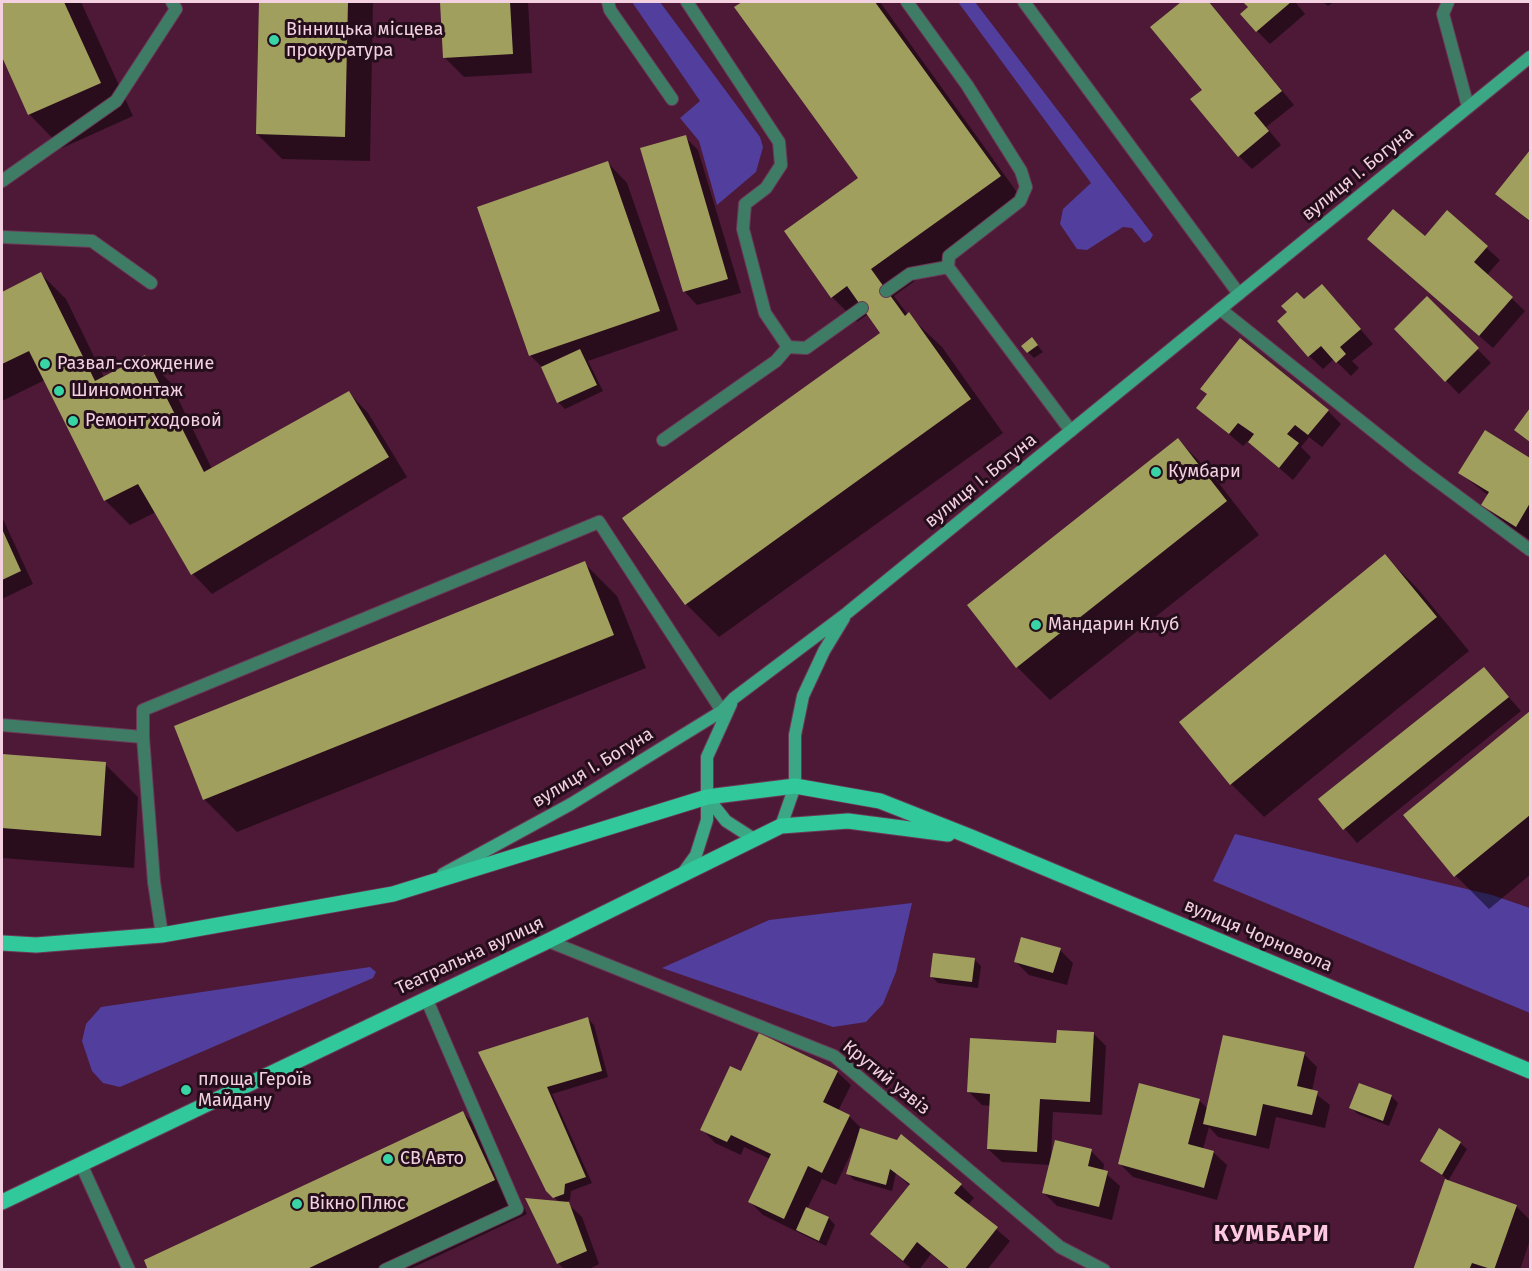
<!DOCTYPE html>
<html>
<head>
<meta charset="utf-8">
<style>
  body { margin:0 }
  #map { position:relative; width:1532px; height:1271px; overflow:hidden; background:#4d1937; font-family:"Fira Sans",sans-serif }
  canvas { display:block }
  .frame { position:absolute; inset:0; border:3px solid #f3d1e1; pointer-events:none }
</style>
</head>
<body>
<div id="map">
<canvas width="1532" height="1271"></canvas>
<div class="frame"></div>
</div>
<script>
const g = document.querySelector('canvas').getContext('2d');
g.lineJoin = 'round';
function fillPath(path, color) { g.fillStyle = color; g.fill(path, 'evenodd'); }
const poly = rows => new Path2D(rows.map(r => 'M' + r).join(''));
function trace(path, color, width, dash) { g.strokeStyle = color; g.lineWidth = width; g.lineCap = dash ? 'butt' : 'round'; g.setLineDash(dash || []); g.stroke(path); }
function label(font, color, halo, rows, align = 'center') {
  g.font = font + ' "Fira Sans",sans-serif'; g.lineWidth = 6; g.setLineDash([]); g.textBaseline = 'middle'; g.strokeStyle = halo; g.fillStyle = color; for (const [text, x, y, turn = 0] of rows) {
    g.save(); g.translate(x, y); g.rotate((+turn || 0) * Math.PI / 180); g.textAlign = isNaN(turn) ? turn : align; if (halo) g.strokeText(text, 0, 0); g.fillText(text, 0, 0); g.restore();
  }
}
const green = poly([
  [632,2,660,2,760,137,763,147,756,172,717,205,699,141,680,118,700,101],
  [958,2,975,2,1153,235,1150,240,1144,243,1132,228,1123,227,1087,250,1077,249,1060,224,1063,209,1091,183],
  [1235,834,1492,895,1530,908,1530,1013,1213,881],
  [912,903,896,972,883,1004,866,1022,833,1027,662,968,769,920],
  [370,967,376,972,373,978,120,1087,103,1083,92,1071,82,1041,86,1024,101,1007]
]);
const shadow = poly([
  [2,2,81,2,133,116,62,148,29,114,2,53],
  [261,2,373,2,370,161,282,159,257,134],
  [442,2,528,2,532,73,464,77,444,57],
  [744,2,880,2,1024,202,894,296,908,315,942,347,1003,433,719,637,686,604,882,334,868,314,857,322,832,297,786,232,860,178,736,7],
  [1183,2,1209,2,1294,105,1266,127,1281,145,1252,169,1239,156,1204,90,1152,27],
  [1245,2,1298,2,1296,3,1305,14,1270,44,1257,31,1250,7],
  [1323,2,1334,2,1328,6],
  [685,137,698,150,741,293,697,305,684,291],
  [1530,152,1530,222,1497,194],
  [608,163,627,183,678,330,588,361,603,391,565,409,559,403,543,368,530,355],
  [1447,213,1500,260,1487,275,1525,311,1493,348,1382,252,1425,239],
  [41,274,66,299,104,377,145,357,170,382,212,469,349,393,368,413,407,477,212,594,193,574,156,512,130,525,105,500,45,380,2,401,2,293],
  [1427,298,1491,363,1459,394,1396,329],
  [1335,299,1373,344,1352,361,1359,368,1351,376,1334,359,1323,369,1309,356,1289,312,1304,301],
  [1032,339,1043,352,1034,358,1028,352],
  [1208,395,1328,411,1341,424,1322,447,1309,437,1301,447,1311,457,1293,480,1248,441,1243,446,1198,408],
  [1486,432,1530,460,1529,539,1496,518,1483,504,1489,496,1460,473],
  [1178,440,1211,473,1259,535,1050,700,1017,667],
  [2,517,33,584,2,599],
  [1385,556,1418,589,1469,651,1264,817,1231,784],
  [584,563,617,596,646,668,237,832,204,799],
  [1484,669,1521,711,1357,843,1320,800],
  [1530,713,1530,875,1489,909,1456,876,1405,816],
  [2,756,105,764,138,797,134,868,2,858],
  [1060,950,1073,963,1067,985,1029,975,1015,961],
  [975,960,981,966,978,988,938,983,931,976],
  [588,1019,594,1025,608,1077,552,1094,592,1183,571,1191,570,1200,566,1202,582,1217,599,1264,587,1270,565,1270,558,1263,560,1203,547,1190,480,1053],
  [1093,1033,1106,1046,1102,1115,1053,1112,1051,1157,1091,1151,1104,1164,1103,1171,1120,1186,1112,1220,1057,1206,1043,1192,1050,1165,1002,1162,988,1149,991,1106,982,1105,969,1092,1058,1045],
  [1304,1054,1317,1067,1312,1091,1330,1105,1325,1128,1276,1117,1269,1149,1218,1137,1209,1127,1203,1149,1213,1152,1227,1165,1217,1200,1133,1177,1120,1164,1199,1100,1208,1109],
  [837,1072,851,1085,838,1111,849,1116,862,1129,961,1185,974,1198,968,1205,1010,1241,987,1270,950,1270,931,1254,919,1270,913,1270,885,1247,872,1234,910,1186,896,1173,892,1191,854,1180,848,1174,854,1147,836,1185,822,1179,807,1209,829,1218,835,1225,826,1246,763,1215,750,1202,770,1159,744,1147,741,1155,715,1143,702,1129,741,1073],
  [1360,1085,1392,1097,1398,1103,1389,1126,1358,1114,1351,1108],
  [463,1113,496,1146,527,1214,408,1270,150,1270],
  [1460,1143,1467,1149,1448,1181,1516,1206,1530,1220,1530,1240,1520,1270,1415,1270,1447,1179,1422,1161]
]);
const building = poly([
  [2,2,64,2,101,83,28,115,2,57],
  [259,2,348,2,345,137,256,134],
  [440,2,510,2,513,54,443,58],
  [742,2,875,2,1001,176,871,269,905,316,909,312,971,399,685,605,622,518,880,333,847,286,831,298,784,231,858,178,734,7],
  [1181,2,1209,2,1282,91,1254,113,1269,131,1238,157,1190,99,1202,90,1150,27],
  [1243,2,1291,2,1256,32,1240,14,1248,7],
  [686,135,728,279,683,292,640,148],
  [1530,150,1530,221,1495,194],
  [608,161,660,311,529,356,477,207],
  [1393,209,1425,236,1447,210,1488,246,1474,262,1513,297,1479,336,1367,239],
  [41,272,95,381,145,355,204,472,349,391,389,457,191,575,138,484,104,501,29,351,2,364,2,292],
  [1322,284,1361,329,1340,347,1346,354,1336,363,1321,346,1308,357,1277,321,1287,312,1281,306,1297,292,1304,299],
  [1427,296,1479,348,1445,382,1394,329],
  [1032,337,1038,345,1027,353,1021,346],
  [1240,338,1329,410,1308,435,1295,425,1287,434,1299,443,1279,468,1248,442,1254,434,1238,423,1229,434,1196,408,1207,394,1200,389],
  [580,349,597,385,557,403,541,367],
  [1530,408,1530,442,1514,430],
  [1485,430,1530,458,1530,503,1516,527,1481,505,1489,492,1458,473],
  [1178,438,1227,501,1016,668,967,605],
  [2,529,21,571,2,580],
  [1385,554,1437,617,1230,785,1179,722],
  [585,561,614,635,203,800,174,726],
  [1484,667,1509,697,1343,830,1318,799],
  [1530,711,1530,815,1454,877,1403,815],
  [2,754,106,762,101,836,2,828],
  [1021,937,1061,948,1053,973,1014,962],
  [933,953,975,958,972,982,930,977],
  [588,1017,602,1071,547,1087,586,1177,565,1184,564,1194,553,1198,546,1191,478,1052],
  [1057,1030,1094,1032,1090,1102,1040,1099,1037,1152,987,1149,990,1094,967,1092,970,1038,1056,1043],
  [759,1033,838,1071,823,1102,850,1115,822,1173,808,1166,784,1219,748,1202,771,1154,731,1135,727,1142,700,1130,730,1066,741,1071],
  [1223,1035,1305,1052,1297,1086,1318,1091,1312,1115,1263,1104,1256,1136,1203,1124],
  [1139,1083,1200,1099,1188,1144,1214,1151,1204,1188,1118,1164],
  [1359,1083,1392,1095,1383,1121,1349,1108],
  [463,1111,495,1180,305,1270,148,1270,144,1260],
  [860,1128,897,1140,901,1134,962,1184,954,1193,998,1227,964,1270,951,1270,917,1242,903,1261,870,1234,910,1184,890,1169,886,1185,846,1174],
  [1439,1128,1461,1142,1442,1175,1420,1161],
  [1055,1140,1092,1149,1088,1166,1108,1171,1099,1207,1042,1193],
  [1445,1179,1517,1205,1494,1270,1472,1263,1469,1270,1413,1270],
  [525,1198,569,1202,587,1251,557,1264],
  [806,1207,829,1217,819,1241,796,1230]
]);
const lane = poly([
  [608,2,610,10,672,99],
  [687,2,779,142,781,165,766,188,745,204,743,229,765,313,788,347,806,348,862,308],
  [907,2,967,85,1021,171,1026,187,1020,201,949,256,948,267,1071,431],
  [1024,2,1239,294],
  [1448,2,1443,14,1468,107],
  [2,181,116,101,176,9,172,2],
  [2,237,92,241,151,283],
  [886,291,910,274,948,267],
  [1220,309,1417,466,1530,550],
  [663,440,776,361,788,347],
  [2,725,143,737,154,882,162,935],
  [143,737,143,710,599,522,722,711],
  [81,1164,129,1270],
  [385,1270,517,1209,426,998]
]);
const street = poly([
  [548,941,834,1056,1060,1247,1104,1270]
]);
const secondary = poly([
  [707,797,726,821,754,839],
  [781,826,795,786,795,735,803,696,824,651,844,618],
  [683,873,696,855,707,820,707,757,731,704],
  [443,874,571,804,722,711,734,698,847,613,1530,57]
]);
const primary = poly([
  [2,943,36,945,162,935,393,894,707,797,795,786,880,801,971,837,1530,1071],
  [2,1202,548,941,781,826,848,821,948,834]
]);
const markers = [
  [274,40,6,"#39d4a5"],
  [45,364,6,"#39d4a5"],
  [59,391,6,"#39d4a5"],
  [73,421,6,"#39d4a5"],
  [1156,472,6,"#39d4a5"],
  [1036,625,6,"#39d4a5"],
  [186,1090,6,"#39d4a5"],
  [388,1159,6,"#39d4a5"],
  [297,1204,6,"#39d4a5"]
];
const poiNames = [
  ["Вінницька місцева",286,30],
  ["прокуратура",286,51],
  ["Развал-схождение",57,364],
  ["Шиномонтаж",71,391],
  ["Ремонт ходовой",85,421],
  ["Кумбари",1168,472],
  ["Мандарин Клуб",1048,625],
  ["площа Героїв",198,1080],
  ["Майдану",198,1101],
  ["СВ Авто",400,1159],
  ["Вікно Плюс",309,1204]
];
const streetNames = [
  ["вулиця І. Богуна",1358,174,-39],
  ["вулиця І. Богуна",981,481,-39],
  ["вулиця І. Богуна",593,768,-31],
  ["вулиця Чорновола",1258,936,23],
  ["Театральна вулиця",470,956,-25],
  ["Крутий узвіз",886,1078,39]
];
const districtNames = [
  ["КУМБАРИ",1272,1234]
];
fillPath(green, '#513e9d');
fillPath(shadow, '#0007');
fillPath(building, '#a09f5e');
trace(lane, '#6b3a56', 14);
trace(street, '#6b3a56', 14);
trace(secondary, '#6b3a56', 14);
trace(primary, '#6b3a56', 17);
trace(lane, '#3e7c66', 12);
trace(street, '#3e7c66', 12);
trace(secondary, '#3ca784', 12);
trace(primary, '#31c89c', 15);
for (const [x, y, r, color] of markers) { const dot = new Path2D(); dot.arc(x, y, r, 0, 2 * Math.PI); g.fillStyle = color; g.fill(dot); trace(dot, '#250e1b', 2); }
label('18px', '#f3d1e1', '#250e1b', poiNames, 'left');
label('18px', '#f3d1e1', '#250e1b', streetNames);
g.letterSpacing = '1.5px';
label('bold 24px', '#fec8e2', '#250e1b', districtNames);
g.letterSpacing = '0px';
</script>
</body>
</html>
